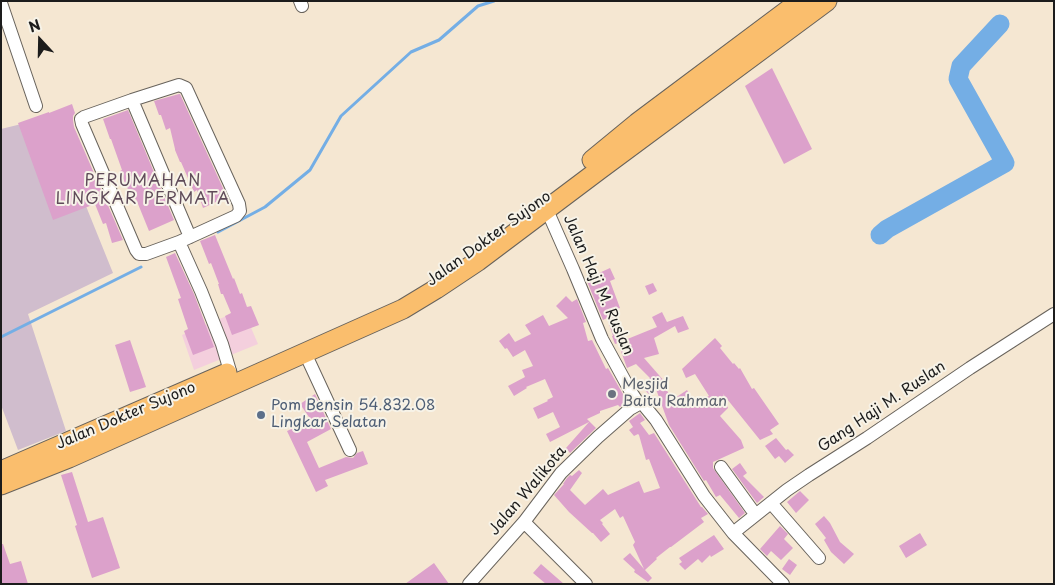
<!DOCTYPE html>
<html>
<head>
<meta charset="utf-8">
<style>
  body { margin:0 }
  #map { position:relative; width:1055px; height:585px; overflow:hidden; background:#f5e7d2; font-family:"Playpen Sans",sans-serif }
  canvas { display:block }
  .frame { position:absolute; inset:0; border:2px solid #1c1c1c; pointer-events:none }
  .north { position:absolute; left:15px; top:15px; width:50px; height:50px; -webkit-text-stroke:4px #f7f3e8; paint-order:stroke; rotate:339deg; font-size:14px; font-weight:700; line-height:20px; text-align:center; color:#1c1c1c }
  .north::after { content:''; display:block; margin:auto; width:18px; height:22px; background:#1c1c1c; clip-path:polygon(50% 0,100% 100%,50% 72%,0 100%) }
</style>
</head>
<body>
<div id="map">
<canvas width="1055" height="585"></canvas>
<div class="frame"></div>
<div class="north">N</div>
</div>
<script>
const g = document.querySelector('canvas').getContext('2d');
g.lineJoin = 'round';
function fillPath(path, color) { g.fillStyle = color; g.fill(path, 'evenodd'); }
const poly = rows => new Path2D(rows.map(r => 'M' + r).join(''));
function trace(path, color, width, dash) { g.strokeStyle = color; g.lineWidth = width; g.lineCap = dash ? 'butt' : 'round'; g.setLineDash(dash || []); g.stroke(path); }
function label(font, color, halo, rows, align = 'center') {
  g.font = font + ' "Playpen Sans",sans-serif'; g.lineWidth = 4; g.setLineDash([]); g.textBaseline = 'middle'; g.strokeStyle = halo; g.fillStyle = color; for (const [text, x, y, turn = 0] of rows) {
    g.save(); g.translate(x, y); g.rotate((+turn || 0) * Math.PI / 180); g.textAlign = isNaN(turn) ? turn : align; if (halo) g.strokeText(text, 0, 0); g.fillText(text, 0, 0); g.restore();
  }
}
const built = poly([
  [243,309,258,344,194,370,182,335]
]);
const industrial = poly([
  [50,117,113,273,28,314,66,431,18,450,1,405,1,129]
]);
const stream = poly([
  [218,232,265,207,310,170,341,116,411,52,439,40,478,6,494,1],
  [1,337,141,267]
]);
const river = poly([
  [880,235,887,229,1005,163,958,79,961,66,1000,24]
]);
const building = poly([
  [772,68,812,149,784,164,745,86],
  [179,94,180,94,227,197,203,208,197,190,194,192,181,162,180,162,175,150,175,149,170,128,166,130,161,115,159,115,154,101],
  [72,104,75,113,73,116,73,120,74,127,123,240,112,243,106,223,103,224,95,204,53,220,18,123,49,112,49,113],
  [128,110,174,220,149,231,136,199,133,200,125,183,120,171,122,170,111,139,110,139,103,119],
  [215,235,233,279,234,278,240,294,242,293,247,307,251,306,259,325,232,335,225,316,231,313,223,294,221,294,218,284,219,284,211,263,209,264,200,241],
  [175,253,194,294,214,347,193,355,184,331,188,329,178,299,181,298,166,257],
  [610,268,615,279,610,281,620,308,614,310,625,340,657,327,652,317,662,312,667,322,683,316,689,329,678,333,675,326,654,338,659,354,644,358,665,382,663,383,672,400,687,390,694,402,709,396,695,374,686,378,682,369,715,338,722,346,720,348,733,364,734,363,739,369,740,368,752,389,754,388,779,424,770,430,773,434,760,440,723,394,728,408,720,416,741,440,744,448,713,462,713,468,745,513,739,518,720,495,716,497,706,480,704,481,669,425,656,389,650,395,641,387,650,378,636,364,627,368,618,343,615,344,612,336,613,336,607,318,603,320,586,279],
  [653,283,657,291,649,295,645,286],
  [566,296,572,302,577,299,586,322,583,323,588,341,592,340,606,369,608,368,627,401,620,407,618,405,600,411,600,413,587,419,596,428,570,453,566,448,589,422,550,442,546,434,560,427,553,412,538,419,533,408,548,401,547,400,553,397,545,379,526,387,527,388,514,396,508,386,525,377,522,370,533,366,525,350,513,357,507,348,505,349,499,341,509,333,515,342,531,334,525,325,543,315,549,326,568,318,556,306],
  [130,340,146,387,130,392,115,345],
  [315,394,331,429,307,442,319,468,346,457,353,458,357,453,363,451,368,464,325,480,328,486,316,492,287,431,311,420,300,404],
  [640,413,645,420,640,423,649,435,654,433,701,507,702,507,708,514,701,518,704,522,671,547,670,547,656,558,657,559,645,570,652,578,648,582,634,572,635,570,623,559,630,553,644,569,633,545,635,542,623,516,620,518,615,509,600,520,603,523,602,524,610,534,601,542,593,533,592,533,569,512,554,495,564,484,563,484,567,478,570,475,572,476,579,470,582,473,570,490,585,505,603,489,608,495,639,481,644,493,660,488,649,459,646,460,639,435,638,434,634,436,629,430,633,427,629,421],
  [776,438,786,450,788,449,794,455,785,463,779,456,775,459,765,446],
  [740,463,747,473,743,476,764,497,757,503,732,469],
  [72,472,88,522,103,517,120,568,92,578,75,526,77,525,61,475],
  [800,491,809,500,796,513,787,502],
  [824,516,830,523,840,542,854,554,844,564,831,552,824,540,826,538,815,524],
  [780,526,788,534,784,539,793,548,781,560,771,551,767,556,760,549],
  [920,533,927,545,906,558,899,546],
  [714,535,724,549,711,557,710,555,702,563,698,559,685,570,679,564,682,562,679,558],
  [1,544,3,544,10,564,21,561,28,584,1,584],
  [789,559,797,565,790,575,782,569],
  [434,563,449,584,405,584],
  [541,564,564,584,546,584,533,573]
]);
const minor = poly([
  [300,1,302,6],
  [1,3,36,106],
  [132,100,179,85,186,88,239,204,240,211,236,216,179,242,201,291,222,344,230,371],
  [547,210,573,269,602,339,631,392,639,404,642,403,656,420,704,496,733,533,783,584],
  [179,242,146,254,139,254,136,250,82,124,81,119,84,117,132,100,190,237],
  [305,353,350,450],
  [721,467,755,514],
  [771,503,819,558],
  [524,522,586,584],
  [733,533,787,490,809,475,867,438,970,368,1054,314],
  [469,584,524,522,561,473,598,437,630,409,639,404]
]);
const highway = poly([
  [592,160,637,123,800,1],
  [1,471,227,373],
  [1,485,69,458,403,309,436,289,478,261,599,170,827,1]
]);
const markers = [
  [612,394,5,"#6b7280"],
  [261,415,5,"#5c6f8a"]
];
const streetNames = [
  ["Jalan Dokter Sujono",489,239,-36],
  ["Jalan Haji M. Ruslan",598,285,66],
  ["Gang Haji M. Ruslan",882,407,-34],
  ["Jalan Dokter Sujono",126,416,-23],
  ["Jalan Walikota",528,491,-50]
];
const worshipNames = [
  ["Mesjid",622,385],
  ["Baitu Rahman",622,402]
];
const serviceNames = [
  ["Pom Bensin 54.832.08",271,406],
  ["Lingkar Selatan",271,423]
];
const neighbourhoodNames = [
  ["PERUMAHAN",143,182],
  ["LINGKAR PERMATA",143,200]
];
fillPath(built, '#f4cfdd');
fillPath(industrial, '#d0bdcd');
trace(stream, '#74aee5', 3);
trace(river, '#74aee5', 19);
fillPath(building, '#dca1cb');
trace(minor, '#68635c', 14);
trace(highway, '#68635c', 21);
trace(minor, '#fff', 12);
trace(highway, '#fabe6d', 19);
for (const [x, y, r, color] of markers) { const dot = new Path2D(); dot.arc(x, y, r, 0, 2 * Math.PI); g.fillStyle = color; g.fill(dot); trace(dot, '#f7f3e8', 2); }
label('15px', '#1c1c1c', '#f7f3e8', streetNames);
label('15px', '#5b616d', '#f7f3e8', worshipNames, 'left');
label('15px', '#4e5e75', '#f7f3e8', serviceNames, 'left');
g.letterSpacing = '1px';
label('16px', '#5f4b59', '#f7f3e8', neighbourhoodNames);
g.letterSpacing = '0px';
</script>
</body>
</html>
